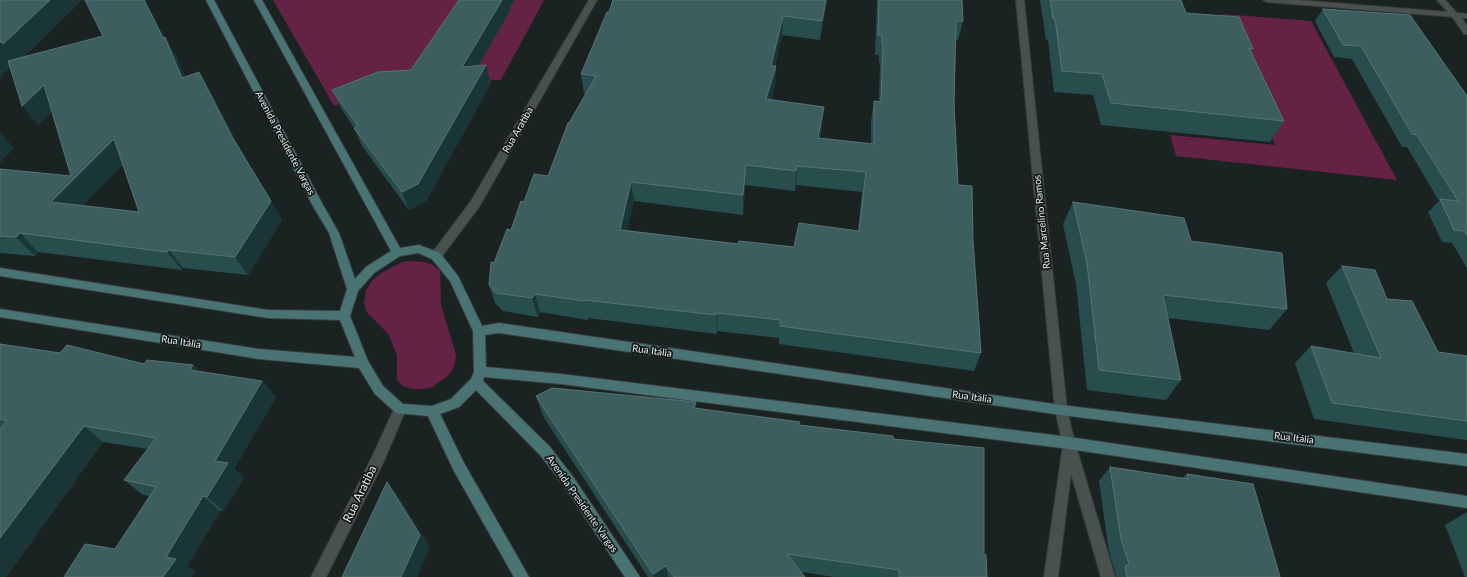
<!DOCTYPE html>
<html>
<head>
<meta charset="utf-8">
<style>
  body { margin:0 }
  canvas { display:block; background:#1b2222 }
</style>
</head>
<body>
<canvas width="1467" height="577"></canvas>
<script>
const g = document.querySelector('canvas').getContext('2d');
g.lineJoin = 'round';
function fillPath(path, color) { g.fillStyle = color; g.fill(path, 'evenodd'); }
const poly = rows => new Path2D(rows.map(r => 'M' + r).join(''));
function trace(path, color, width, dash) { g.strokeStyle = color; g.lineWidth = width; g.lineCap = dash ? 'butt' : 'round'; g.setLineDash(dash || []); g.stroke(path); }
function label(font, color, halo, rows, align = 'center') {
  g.font = font + ' Lato,sans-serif'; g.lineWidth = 3.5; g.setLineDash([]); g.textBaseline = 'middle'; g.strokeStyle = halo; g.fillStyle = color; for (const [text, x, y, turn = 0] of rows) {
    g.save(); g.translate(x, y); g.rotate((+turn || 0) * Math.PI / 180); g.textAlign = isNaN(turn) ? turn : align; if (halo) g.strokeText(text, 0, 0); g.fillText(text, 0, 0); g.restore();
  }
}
const green = poly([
  [273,0,544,0,501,80,398,79,334,106],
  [1222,14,1311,21,1397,180,1176,156,1170,135,1275,145],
  [413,261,424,262,433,265,440,271,441,305,456,355,454,367,449,375,432,387,422,389,412,389,403,386,397,380,397,356,389,335,366,311,364,302,366,291,371,282,381,273,402,262]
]);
const minor = poly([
  [1016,0,1024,0,1067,410,1075,443,1115,577,1101,577,1071,473,1058,577,1044,577,1063,445,1055,410,1016,0],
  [1452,13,1458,13,1467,26,1467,34,1464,34,1451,15,1452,13]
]);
const tertiary = poly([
  [589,0,597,0,479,207,440,259,432,259,431,256,432,253,471,201,589,0],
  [1263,0,1296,0,1448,12,1437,0,1445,0,1457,13,1467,14,1467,18,1267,2,1263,0],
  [400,404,404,405,406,409,383,463,326,577,311,577,373,455,396,405,400,404]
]);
const secondary = poly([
  [206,0,214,0,323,205,339,233,355,279,366,267,391,251,254,0,262,0,400,248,419,245,440,253,458,276,482,326,499,323,1061,405,1467,454,1467,466,1061,415,499,333,485,335,486,367,561,374,1069,437,1467,496,1467,508,1069,449,561,384,484,377,483,381,550,447,574,478,640,577,625,577,564,486,540,455,476,390,459,407,440,414,464,463,529,577,514,577,454,471,428,416,396,413,375,394,359,368,259,359,0,317,0,309,259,349,355,357,340,320,268,318,0,276,0,268,268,310,340,311,347,289,329,233,313,206,206,0],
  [418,253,432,259,450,281,473,331,474,372,471,379,451,399,432,406,403,404,383,386,368,361,350,316,358,291,374,273,400,256,418,253]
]);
const wall = poly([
  [0,0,82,0,23,58,103,36,85,0,145,0,167,42,176,56,185,77,210,91,244,156,282,220,248,275,183,268,182,270,38,252,35,256,0,253,0,169,71,176,52,111,38,125,10,67,0,76],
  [123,164,139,212,82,206],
  [459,0,515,0,510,7,511,9,478,66,486,65,491,83,426,201,409,210,362,146,354,128,341,108,332,90,411,70],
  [613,0,827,0,820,40,782,35,775,66,776,66,775,86,771,100,822,126,820,138,871,144,871,121,874,101,879,102,880,63,879,63,879,55,875,55,877,0,962,0,963,21,958,40,956,40,954,103,958,185,973,240,981,353,974,371,779,344,779,338,717,331,717,334,588,318,588,320,540,312,538,317,503,311,495,303,489,285,494,263,524,202,548,176,569,123,586,94,584,94,581,74,609,12],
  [745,185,795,191,796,185,862,192,858,231,794,247,738,244,627,230,634,201,743,215],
  [1040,0,1181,0,1186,13,1253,49,1251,52,1284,121,1270,142,1101,125,1093,95,1054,92,1048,40,1046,40],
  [1323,9,1467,96,1467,268,1452,243,1442,242,1428,212,1439,201,1407,147,1402,147,1352,59,1334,57,1315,21],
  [1073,202,1191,241,1287,309,1269,330,1168,318,1181,380,1166,400,1087,390,1076,284,1063,224],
  [1342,266,1387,299,1438,352,1467,356,1467,440,1314,419,1295,363,1311,346,1354,353,1326,283],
  [0,344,60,353,144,364,193,365,199,371,262,381,276,397,234,469,244,478,223,511,220,511,187,566,195,572,191,577,64,577,115,549,149,496,143,495,124,480,148,449,103,442,6,577,0,577],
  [536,396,697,408,799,425,893,439,984,554,987,577,834,577,802,572,805,577,648,577,543,416],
  [1110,467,1182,478,1187,474,1280,577,1115,577,1116,575,1109,552,1099,481],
  [1467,512,1467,577,1465,577,1445,525]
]);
const shadedWall = poly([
  [50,0,82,0,18,63,16,60,0,76,0,43],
  [144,0,145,0,167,42,176,56,194,97,182,78,163,38],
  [502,0,515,0,510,7,511,9,468,84,462,67],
  [826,0,827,0,820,40,822,21],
  [783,16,782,35,770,85,771,66],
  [486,65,491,83,426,201,409,210,402,192],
  [776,66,775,86,766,119,766,99],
  [199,72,210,91,244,156,282,220,248,275,235,257,232,137],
  [44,85,59,104,38,125,22,106],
  [824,107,822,126,816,158,818,138],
  [0,132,14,148,0,163],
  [114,139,128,158,68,221,51,202],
  [746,165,745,185,743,215,743,195],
  [797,166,796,185,795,191,796,171],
  [631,182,634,201,623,249,620,230],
  [20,233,38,252,35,256,16,237],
  [169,250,183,268,182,270,167,252],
  [535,294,540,312,538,317,532,298],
  [717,313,717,334,716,315],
  [193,365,209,382,190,370],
  [262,381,276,397,234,469,244,478,223,511,207,497,215,461],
  [696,402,698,421,694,408],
  [84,426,103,442,6,577,0,577,0,538],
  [387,482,398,496,430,547,417,577,401,577],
  [203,496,220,511,187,566,195,572,191,577,163,577,166,557],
  [666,566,668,577,654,577,653,574]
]);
const building = poly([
  [0,0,50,0,3,44,2,41,0,43,0,0],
  [85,0,144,0,163,38,165,37,182,78,199,72,232,137,271,201,235,257,169,250,167,252,20,233,16,237,0,236,0,169,71,176,44,85,22,106,8,61,103,36,85,0],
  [114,139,139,212,51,202,114,139],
  [459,0,502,0,462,67,486,65,418,184,402,192,354,128,358,126,332,90,378,72,411,70,459,0],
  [613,0,826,0,822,21,783,16,771,66,776,66,766,99,824,107,818,138,874,144,874,101,881,102,883,44,882,44,882,36,878,35,879,0,962,0,963,21,956,21,954,103,958,185,972,186,973,240,981,353,780,326,781,320,717,313,716,315,584,300,584,301,535,294,532,298,496,293,489,285,491,262,494,263,507,229,511,230,521,201,524,202,534,174,548,176,568,123,569,123,596,76,581,74,607,12,609,12,613,0],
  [746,165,796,171,797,166,866,172,859,231,799,223,794,247,739,241,738,244,620,230,631,182,743,195,746,165],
  [1050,0,1181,0,1186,13,1239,17,1253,49,1249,48,1284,121,1111,103,1102,74,1062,71,1055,19,1053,19,1050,0],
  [1323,9,1410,15,1467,96,1467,235,1464,231,1454,230,1440,199,1458,201,1417,135,1412,134,1361,46,1343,45,1323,9],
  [1073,202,1184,218,1191,241,1282,253,1287,309,1163,295,1181,380,1099,370,1087,263,1073,202],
  [1342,266,1375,270,1387,299,1412,301,1438,352,1467,356,1467,421,1332,403,1311,346,1381,358,1342,266],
  [0,344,60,353,67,345,144,364,147,360,193,365,190,370,262,381,215,461,228,463,207,497,203,496,166,557,176,559,163,577,64,577,85,544,115,549,156,487,124,480,156,438,84,426,0,538,0,429,7,421,0,419,0,344],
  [552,388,696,402,694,408,800,422,799,425,893,436,893,439,984,448,984,554,986,555,987,577,899,577,899,570,787,554,805,577,674,577,666,566,653,574,536,396,552,388],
  [1110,467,1188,479,1187,474,1253,484,1280,577,1127,577,1125,566,1129,564,1121,539,1110,467],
  [387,482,420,535,401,577,342,577,387,482]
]);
const streetNames = [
  ["Rua Aratiba",518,130,-60],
  ["Avenida Presidente Vargas",285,143,62],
  ["Rua Marcelino Ramos",1042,222,-96],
  ["Rua Itália",181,342,9],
  ["Rua Itália",652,351,8],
  ["Rua Itália",972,397,8],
  ["Rua Itália",1294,438,7],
  ["Avenida Presidente Vargas",582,504,55]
];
const nearStreetnames = [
  ["Rua Aratiba",360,494,-64]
];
fillPath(green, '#642244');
trace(minor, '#373c3c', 2);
trace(tertiary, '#373c3c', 2);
trace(secondary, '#373c3c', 2);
fillPath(minor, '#495050');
fillPath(tertiary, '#495050');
fillPath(secondary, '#4a7373');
fillPath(wall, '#284d4d');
fillPath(shadedWall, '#1a3535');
fillPath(building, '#3d5e5e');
trace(building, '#577474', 1);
label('10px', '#e5eaea', '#121818', streetNames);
label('12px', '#e5eaea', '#121818', nearStreetnames);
</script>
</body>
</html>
